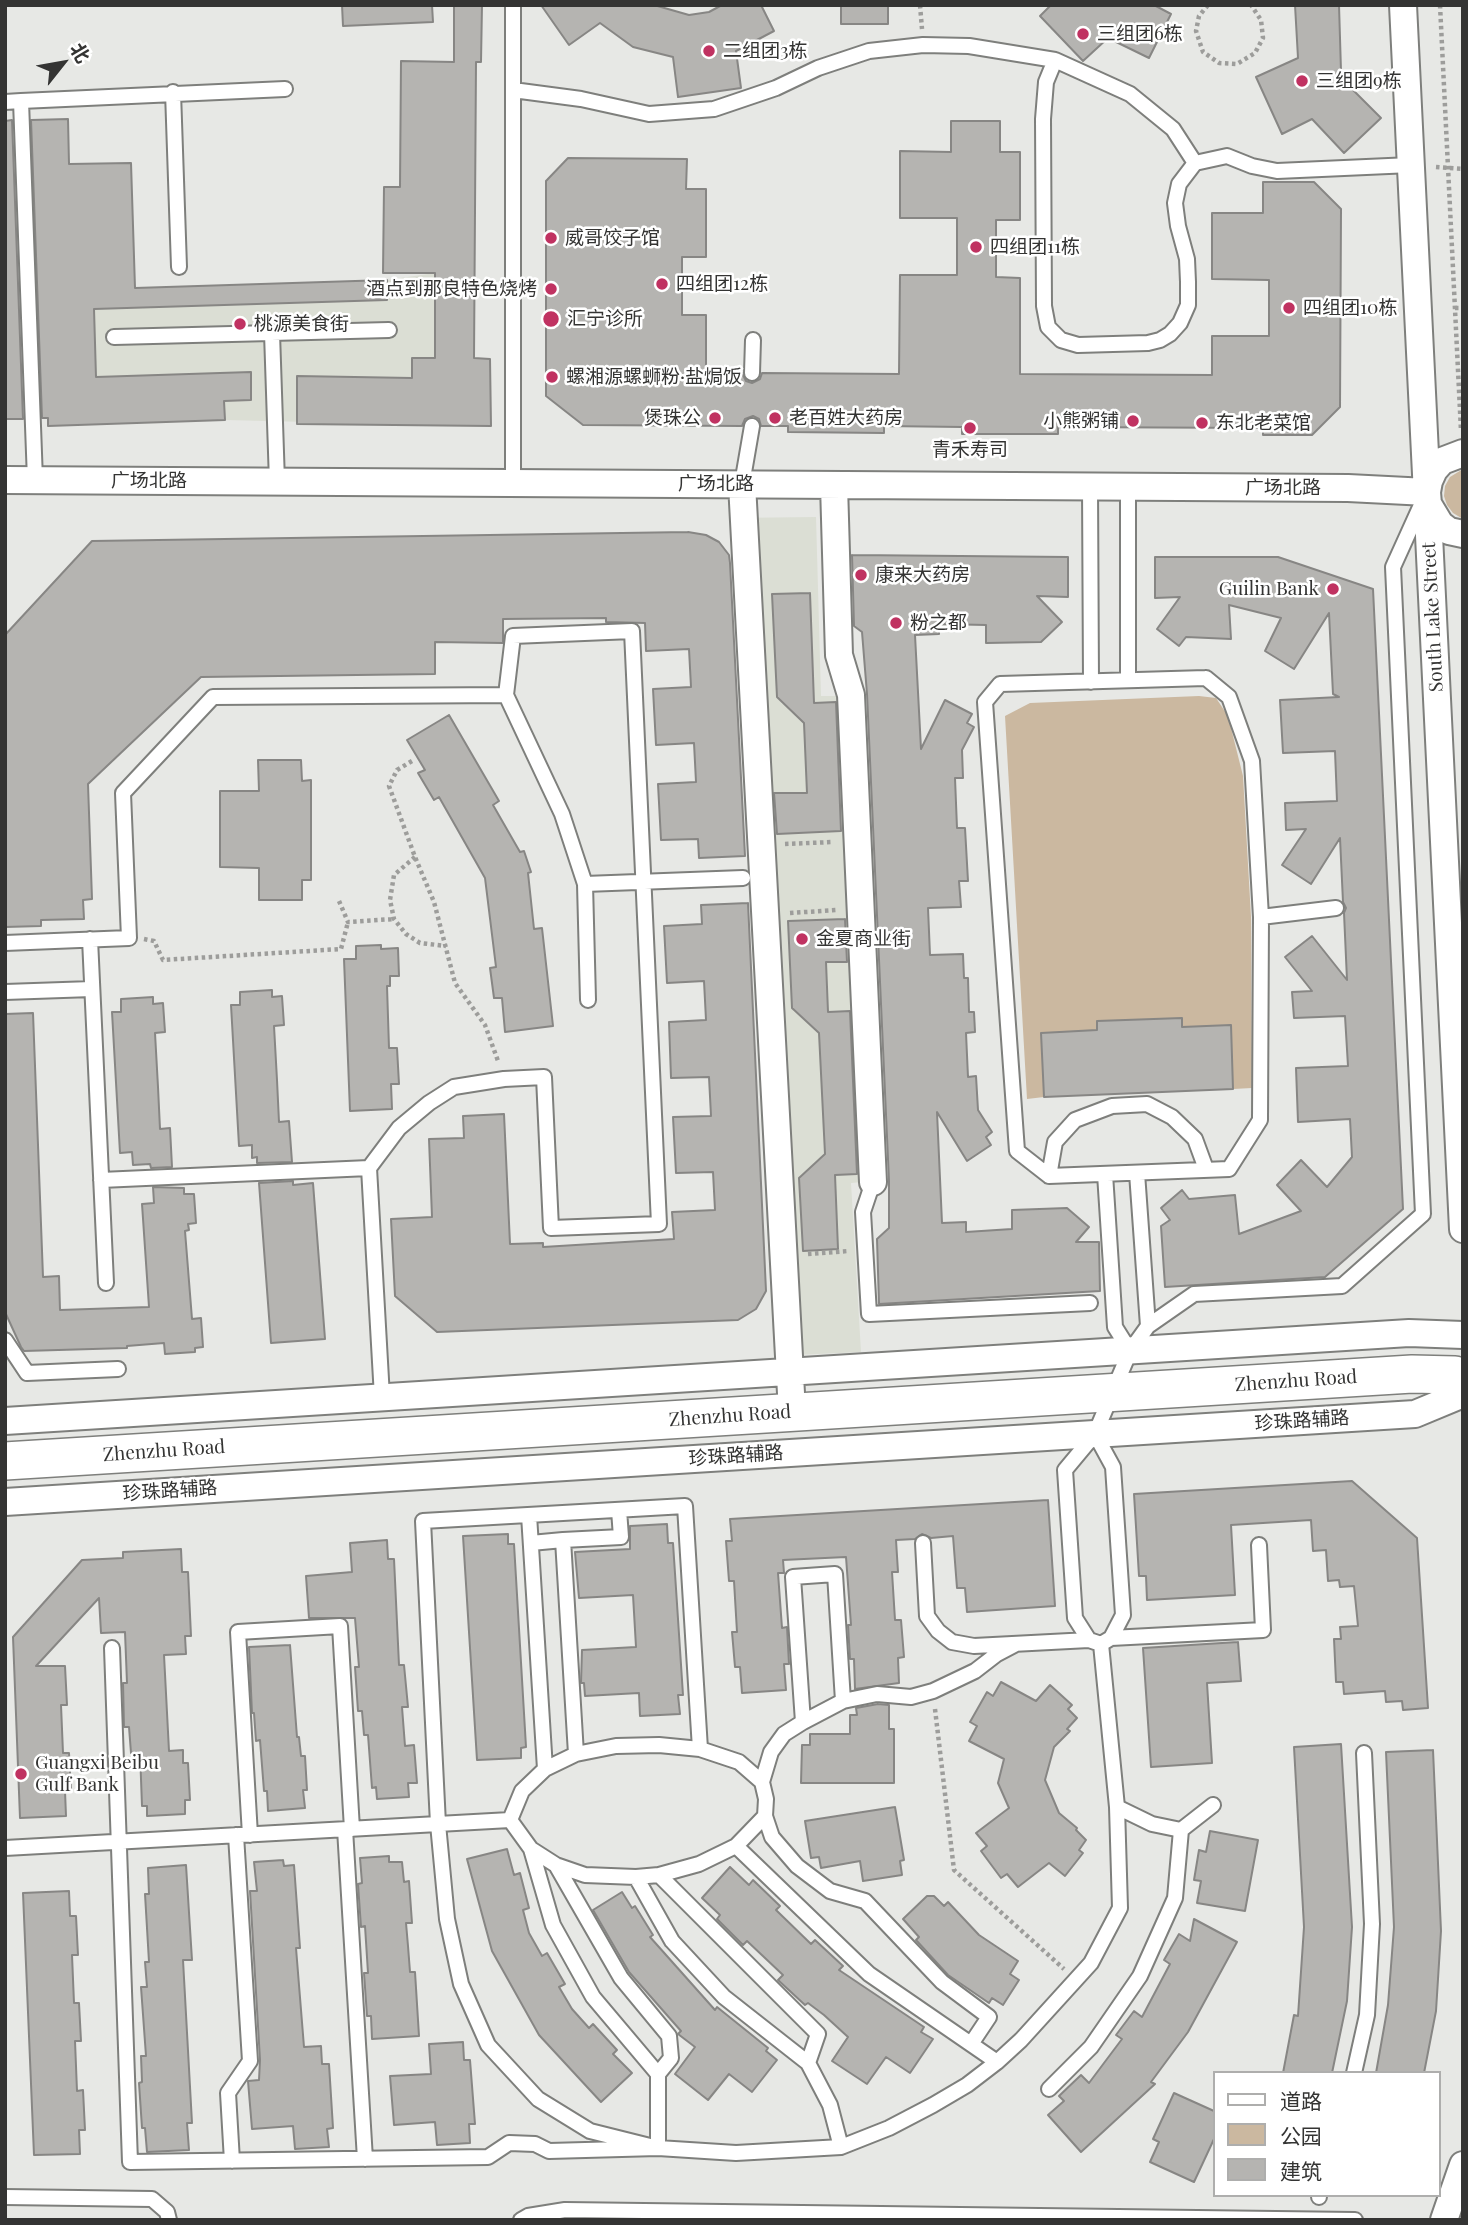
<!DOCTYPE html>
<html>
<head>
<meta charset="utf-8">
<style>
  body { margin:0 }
  #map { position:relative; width:1468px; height:2225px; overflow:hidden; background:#e7e8e5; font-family:"Playfair Display","Noto Sans SC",serif }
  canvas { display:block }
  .frame { position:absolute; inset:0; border:7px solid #343433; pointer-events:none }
  .legend { position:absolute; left:1213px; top:2071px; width:228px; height:126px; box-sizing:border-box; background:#fff; border:2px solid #aeaead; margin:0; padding:9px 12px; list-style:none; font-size:21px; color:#343433 }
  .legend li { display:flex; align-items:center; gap:14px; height:35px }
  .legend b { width:35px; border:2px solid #aeaead }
  .north { position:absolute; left:28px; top:28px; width:70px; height:70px; -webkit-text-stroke:5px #fff; paint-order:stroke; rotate:59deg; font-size:19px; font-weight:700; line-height:28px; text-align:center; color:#343433 }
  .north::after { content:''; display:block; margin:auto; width:24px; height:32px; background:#343433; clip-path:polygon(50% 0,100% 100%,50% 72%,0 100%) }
</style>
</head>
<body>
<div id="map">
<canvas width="1468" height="2225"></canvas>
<div class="frame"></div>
<ul class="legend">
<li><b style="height:9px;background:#fff"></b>道路</li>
<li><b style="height:19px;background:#cbb8a0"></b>公园</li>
<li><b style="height:19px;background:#b5b4b1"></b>建筑</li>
</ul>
<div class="north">北</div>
</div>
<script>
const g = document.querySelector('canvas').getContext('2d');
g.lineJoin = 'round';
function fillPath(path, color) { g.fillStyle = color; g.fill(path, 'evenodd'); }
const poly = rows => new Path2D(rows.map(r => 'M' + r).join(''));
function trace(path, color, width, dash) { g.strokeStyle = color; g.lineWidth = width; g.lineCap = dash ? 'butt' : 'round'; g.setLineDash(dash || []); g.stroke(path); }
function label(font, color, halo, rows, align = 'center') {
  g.font = font + ' "Playfair Display","Noto Sans SC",serif'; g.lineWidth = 5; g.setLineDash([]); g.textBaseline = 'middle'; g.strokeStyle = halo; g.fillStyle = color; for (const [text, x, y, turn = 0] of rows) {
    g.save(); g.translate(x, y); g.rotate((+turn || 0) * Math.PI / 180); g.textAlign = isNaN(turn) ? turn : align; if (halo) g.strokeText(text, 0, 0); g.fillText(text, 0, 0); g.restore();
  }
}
const built = poly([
  [435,273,434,425,225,420,48,426,43,287,94,289,387,280],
  [816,517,821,696,840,696,862,1182,851,1183,861,1352,774,1356,730,518]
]);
const green = poly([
  [1463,469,1463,519,1453,513,1447,505,1444,496,1445,486,1450,477],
  [1199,696,1216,698,1228,716,1243,776,1251,917,1252,1088,1233,1089,1230,1025,1182,1027,1181,1018,1097,1021,1097,1030,1042,1033,1044,1097,1027,1099,1005,716,1030,703]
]);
const building = poly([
  [342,5,432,5,433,22,343,26,342,5],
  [454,5,482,5,481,62,476,62,474,358,490,359,491,426,297,424,297,376,412,378,412,358,435,358,435,273,383,273,384,187,400,187,401,61,454,62,454,5],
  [541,5,654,5,689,15,709,12,722,5,761,5,774,31,736,51,741,88,678,97,673,57,633,47,600,23,569,45,541,5],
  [841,5,888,5,888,24,841,24,841,5],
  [1051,5,1154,5,1171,14,1149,58,1108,38,1083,61,1040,16,1051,5],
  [1295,5,1339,5,1341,71,1346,83,1381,118,1344,153,1312,119,1282,134,1256,77,1298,58,1295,5],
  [68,119,69,164,131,163,135,288,387,280,387,300,94,309,96,377,251,372,251,400,224,401,225,420,48,426,48,418,42,418,31,120,68,119],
  [12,120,23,419,5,419,5,121,12,120],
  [951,121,1000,121,1000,152,1020,152,1020,220,996,220,996,277,1020,278,1020,374,1212,375,1212,336,1269,336,1269,280,1212,279,1212,213,1263,213,1263,182,1314,182,1341,209,1340,407,1312,435,1263,435,1263,428,1058,427,1058,434,962,434,962,427,884,426,884,433,788,432,788,426,761,426,759,419,753,416,745,419,742,426,583,425,546,396,546,181,568,158,687,159,686,189,706,189,706,257,682,257,682,315,706,315,706,373,742,373,746,381,752,383,760,379,762,373,899,374,900,275,957,275,957,218,900,218,900,151,951,152,951,121],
  [688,532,706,535,719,542,729,555,730,563,745,856,699,858,698,839,661,840,658,784,696,782,694,743,656,745,653,689,691,687,689,649,646,651,645,623,606,622,606,618,503,619,503,643,435,642,435,674,201,677,88,784,92,899,83,900,84,919,41,920,41,926,5,927,5,635,92,541,688,532],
  [852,555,1068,557,1068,597,1037,596,1062,622,1041,642,986,643,986,625,939,624,939,634,915,635,921,749,945,700,972,714,967,723,974,727,962,750,963,778,955,778,957,828,965,828,968,881,959,881,961,907,928,908,930,955,963,954,964,978,968,978,969,1012,974,1012,975,1032,966,1033,968,1077,976,1076,978,1110,992,1132,986,1137,991,1145,967,1161,937,1112,942,1223,966,1222,966,1232,1012,1229,1012,1210,1067,1208,1089,1227,1076,1242,1099,1242,1100,1291,879,1304,877,1239,889,1228,889,1181,867,694,862,632,854,626,852,555],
  [1155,557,1278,557,1373,589,1403,1209,1325,1277,1165,1287,1161,1226,1170,1220,1161,1208,1182,1190,1189,1199,1235,1195,1239,1234,1301,1211,1277,1185,1301,1160,1327,1187,1352,1157,1350,1119,1298,1122,1296,1068,1348,1066,1345,1016,1294,1018,1292,992,1312,991,1285,957,1312,936,1347,980,1344,913,1346,908,1343,902,1340,838,1311,884,1282,865,1306,829,1286,830,1285,803,1337,801,1335,751,1283,753,1280,700,1339,697,1333,694,1329,613,1294,669,1265,651,1281,618,1229,605,1231,639,1186,637,1179,646,1157,629,1180,597,1155,598,1155,557],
  [810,593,814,703,836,702,841,831,777,834,774,793,807,793,804,723,777,697,772,594,810,593],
  [449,715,499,801,493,805,520,852,524,851,531,872,528,873,534,929,542,928,553,1026,505,1032,502,998,494,998,490,968,496,967,485,878,439,797,434,800,418,773,425,770,407,740,449,715],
  [258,760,301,760,302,781,311,780,311,880,302,880,302,900,259,900,259,868,220,867,220,791,259,791,258,760],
  [748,903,766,1291,756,1309,738,1320,437,1332,395,1296,391,1219,432,1217,429,1139,464,1138,463,1116,504,1114,510,1244,543,1243,543,1247,674,1239,672,1212,715,1210,713,1172,676,1173,673,1117,711,1116,709,1077,671,1078,669,1022,706,1020,704,981,667,983,664,926,702,924,701,905,748,903],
  [845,919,847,962,826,962,828,1012,850,1011,857,1174,835,1175,838,1249,803,1251,799,1178,825,1154,819,1033,792,1008,788,921,845,919],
  [381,945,381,949,398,948,399,976,390,976,390,986,387,986,389,1048,397,1048,399,1084,391,1084,392,1109,350,1111,344,959,356,959,356,946,381,945],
  [272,990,272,997,282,996,284,1025,274,1026,277,1080,279,1122,289,1121,292,1162,257,1163,257,1157,252,1158,252,1145,239,1146,231,1005,240,1005,240,992,272,990],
  [153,997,153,1004,163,1003,165,1032,155,1033,158,1087,160,1129,170,1128,172,1167,151,1168,150,1164,133,1165,132,1152,120,1153,112,1012,121,1012,121,999,153,997],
  [33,1013,43,1277,59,1276,60,1310,149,1307,142,1204,154,1203,153,1187,184,1188,184,1194,194,1194,196,1223,188,1224,189,1230,185,1231,192,1319,201,1318,203,1347,195,1348,195,1352,165,1354,164,1343,127,1346,127,1348,24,1351,21,1347,5,1312,5,1014,33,1013],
  [1182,1018,1182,1027,1231,1025,1233,1089,1044,1097,1041,1033,1097,1030,1097,1021,1182,1018],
  [293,1181,293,1185,313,1183,325,1339,271,1343,259,1183,293,1181],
  [1352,1481,1417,1538,1428,1708,1403,1710,1402,1701,1386,1702,1385,1691,1344,1694,1343,1682,1336,1682,1334,1639,1341,1639,1340,1627,1358,1626,1354,1586,1340,1587,1339,1580,1328,1581,1326,1550,1313,1551,1311,1520,1231,1525,1235,1595,1147,1600,1146,1576,1139,1576,1134,1494,1352,1481],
  [1048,1500,1055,1606,967,1612,965,1588,957,1588,953,1536,931,1538,922,1534,915,1539,896,1540,898,1572,892,1572,895,1620,901,1620,904,1657,898,1658,899,1683,855,1689,854,1659,850,1659,848,1625,851,1625,846,1557,783,1560,784,1573,778,1573,782,1628,787,1627,789,1664,784,1664,786,1690,742,1693,740,1667,735,1667,732,1632,737,1632,734,1581,729,1581,726,1541,732,1541,730,1519,1048,1500],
  [667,1524,668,1543,673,1543,683,1695,678,1695,680,1714,640,1716,639,1693,585,1696,584,1683,581,1683,582,1650,636,1647,633,1595,579,1598,575,1552,630,1549,630,1526,667,1524],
  [508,1534,508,1544,514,1544,526,1747,521,1748,521,1758,477,1760,463,1536,508,1534],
  [387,1540,388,1559,394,1559,399,1665,404,1665,408,1707,402,1707,405,1746,414,1745,417,1783,408,1783,409,1797,377,1799,376,1787,372,1788,368,1735,364,1735,362,1711,358,1711,355,1667,359,1667,355,1618,309,1618,306,1576,352,1572,350,1543,387,1540],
  [181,1549,182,1572,188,1572,191,1636,185,1636,186,1654,164,1655,169,1751,183,1750,183,1763,188,1763,190,1800,185,1800,185,1814,147,1816,147,1806,142,1806,140,1752,131,1753,129,1727,124,1727,123,1683,127,1683,125,1632,101,1633,99,1598,36,1666,65,1666,67,1705,61,1705,63,1753,69,1753,71,1791,65,1791,66,1816,20,1818,13,1637,82,1560,123,1558,123,1552,181,1549],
  [1238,1642,1241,1681,1207,1683,1212,1763,1151,1767,1143,1648,1238,1642],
  [290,1645,297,1737,299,1737,301,1756,305,1756,307,1790,303,1790,305,1808,268,1811,267,1791,264,1791,260,1740,256,1741,254,1713,252,1713,249,1647,290,1645],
  [1001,1682,1036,1701,1050,1685,1072,1705,1068,1709,1077,1718,1067,1729,1070,1731,1054,1747,1045,1780,1059,1813,1077,1828,1076,1830,1086,1840,1079,1850,1083,1853,1065,1876,1049,1863,1018,1887,1007,1874,1001,1878,981,1851,987,1846,976,1833,1009,1808,998,1783,1004,1759,969,1741,977,1726,970,1722,987,1692,993,1696,1001,1682],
  [878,1704,889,1705,889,1729,894,1729,894,1783,801,1783,802,1745,810,1745,810,1734,850,1734,850,1715,857,1715,856,1708,878,1704],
  [1341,1744,1352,1927,1347,2001,1332,2073,1283,2073,1294,2015,1298,2016,1304,1927,1294,1747,1341,1744],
  [1433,1750,1441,1931,1436,2011,1424,2073,1376,2073,1388,2005,1394,1927,1386,1752,1433,1750],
  [895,1807,904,1860,900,1861,902,1875,863,1881,860,1861,821,1868,819,1857,811,1858,805,1821,895,1807],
  [1210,1831,1258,1840,1245,1911,1197,1903,1201,1881,1194,1880,1199,1850,1206,1852,1210,1831],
  [507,1849,514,1875,520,1873,529,1908,523,1910,529,1933,542,1956,547,1953,565,1984,559,1987,572,2009,589,2028,593,2024,617,2050,613,2054,632,2073,601,2102,539,2035,492,1951,467,1859,507,1849],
  [389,1856,389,1862,402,1862,404,1882,409,1881,412,1923,406,1923,408,1946,410,1972,415,1972,419,2036,372,2039,371,2016,367,2016,364,1973,368,1973,365,1926,361,1927,358,1884,362,1883,360,1858,389,1856],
  [283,1860,284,1866,294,1865,300,1948,296,1948,304,2047,321,2046,322,2064,329,2064,333,2128,327,2129,329,2147,295,2149,293,2126,252,2129,248,2081,259,2080,260,2060,250,1891,257,1891,254,1862,283,1860],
  [186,1865,192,1960,183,1960,192,2123,187,2123,189,2150,147,2152,145,2128,142,2128,139,2083,142,2082,141,2056,146,2056,141,1987,147,1987,145,1962,149,1962,145,1894,149,1894,148,1868,186,1865],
  [730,1867,749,1885,753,1880,780,1906,776,1910,811,1944,815,1940,843,1966,839,1970,924,2027,921,2032,933,2039,910,2073,886,2057,867,2084,832,2061,848,2037,824,2015,808,2003,805,2005,778,1980,783,1975,747,1941,743,1945,717,1919,720,1915,702,1898,730,1867],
  [69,1891,70,1916,76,1916,78,1955,72,1955,74,2003,79,2003,81,2041,75,2041,77,2091,83,2090,85,2130,79,2130,80,2154,34,2155,23,1893,69,1891],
  [622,1892,632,1908,635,1906,653,1935,650,1937,715,2010,717,2007,768,2048,766,2051,777,2060,752,2092,729,2074,708,2100,675,2074,695,2047,678,2034,681,2031,629,1972,593,1910,622,1892],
  [927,1896,934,1896,944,1906,948,1902,979,1935,1018,1961,1010,1974,1019,1980,1003,2005,992,1998,989,2003,948,1975,916,1940,919,1937,903,1919,927,1896],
  [1194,1919,1237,1942,1188,2032,1151,2082,1155,2084,1081,2152,1048,2115,1064,2101,1059,2096,1081,2075,1089,2083,1122,2039,1116,2035,1134,2011,1142,2017,1170,1964,1164,1960,1179,1934,1190,1941,1194,1919],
  [463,2042,464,2060,470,2060,475,2124,469,2124,470,2143,437,2145,435,2122,394,2125,390,2076,431,2074,429,2044,463,2042],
  [1174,2093,1214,2111,1214,2139,1194,2182,1150,2162,1159,2142,1153,2139,1174,2093]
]);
const path = poly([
  [920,5,922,29],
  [1208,5,1199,16,1196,31,1203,52,1219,63,1237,64,1255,53,1263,38,1261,20,1251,5],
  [1440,5,1461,431],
  [1436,167,1463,169],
  [1455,308,1463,308],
  [412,761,397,770,389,786,415,857,434,902,455,983,485,1025,498,1061],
  [785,844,833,842],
  [415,857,394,875,390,900,394,919,406,934,420,943,446,946],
  [339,901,348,922,394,919],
  [790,913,837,910],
  [144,939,154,941,163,960,341,949,348,922],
  [808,1254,848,1251],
  [935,1709,954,1870,1064,1969]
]);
const lane = poly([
  [513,5,513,483],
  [1055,60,1130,94,1173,129,1195,163],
  [513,90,581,99,649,114,714,109,776,88,818,68,869,51,923,45,969,46,1055,60,1046,82,1043,119,1044,306,1048,327,1061,340,1078,345,1148,343,1160,340,1170,334,1180,323,1188,305,1188,282,1187,259,1178,226,1175,203,1179,184,1195,163,1227,156,1252,166,1277,171,1411,165],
  [173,92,179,267],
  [21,101,285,89],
  [5,102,21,101,35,480],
  [272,333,277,482],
  [114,337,389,330],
  [752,373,753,340],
  [742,484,752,426],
  [1090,486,1091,682],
  [1206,678,1229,697,1252,761,1261,917,1260,1120,1229,1169,1049,1176,1017,1151,985,702,1000,684,1206,678],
  [1128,680,1128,487],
  [585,884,743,878],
  [1261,917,1336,908],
  [90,939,106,1283],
  [5,943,129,938,123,793,213,697,506,695],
  [5,992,92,989],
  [369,1168,399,1128,429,1103,454,1087,504,1079,544,1077,551,1228,659,1224,632,631,513,636,506,695,562,814,585,884,588,1000],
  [1105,1174,1115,1327,1130,1351],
  [1049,1176,1055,1142,1075,1120,1112,1106,1147,1104,1172,1117,1195,1139,1206,1169],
  [101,1180,369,1168,382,1397],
  [873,1182,863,1212,869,1314,1090,1303],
  [1148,1326,1194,1294,1342,1286,1423,1214,1393,567,1422,503],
  [5,1340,27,1373,118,1369],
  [1095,1434,1113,1467,1123,1615,1111,1638,1101,1644,1089,1640,1075,1618,1065,1470,1095,1434],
  [1095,1434,1130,1351,1148,1326,1137,1173],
  [529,1515,545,1769],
  [563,1540,621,1537,619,1510],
  [531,1543,563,1540,576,1754],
  [923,1543,927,1616,938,1631,952,1642,974,1646,1089,1640],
  [1111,1638,1263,1630,1259,1545],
  [112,1648,130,2162,488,2157,509,2143,535,2144,549,2151,658,2148,658,2074,593,1997,553,1925,531,1849],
  [803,1722,793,1577,835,1574,843,1701],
  [700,1749,685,1506,423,1521,438,1824,447,1919,461,1984,488,2045,538,2099,590,2131,658,2148,736,2153,841,2147,889,2128,933,2105,967,2085,997,2062,1021,2040,1091,1963,1120,1908,1117,1807,1101,1644],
  [762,1782,739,1762,700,1749,659,1745,616,1746,576,1754,545,1769,522,1791,510,1820,531,1849,556,1865,585,1875,636,1877,659,1875,699,1864,736,1846,765,1816],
  [1117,1807,1152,1824,1181,1830,1213,1805],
  [345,1829,365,2159],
  [250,1835,238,1632,340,1626,352,1829],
  [736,1846,869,1974,997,2062],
  [5,1848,510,1820],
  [556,1865,621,1978,669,2036,671,2058,658,2074],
  [659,1875,818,2034,808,2063],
  [636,1877,672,1941,724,1997,808,2063,830,2105,841,2147],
  [971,2044,989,2017,942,1982,865,1901,830,1891,797,1866,772,1837,765,1816,766,1799,762,1782,771,1752,784,1734,803,1722,843,1701,877,1694,911,1697,933,1691,975,1671,997,1654,1016,1644],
  [1354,2073,1367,2015,1372,1924,1364,1753],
  [1049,2089,1091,2047,1140,1976,1175,1898,1181,1830],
  [232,2161,228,2093,250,2061,236,1835],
  [5,2197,152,2199,167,2212,169,2220],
  [1319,2197,1319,2195],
  [521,2220,528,2216,565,2210,1355,2220]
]);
const street = poly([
  [1403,5,1463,1229],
  [1463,453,1442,461,1434,470,1429,481,1427,492,1428,504,1440,524,1449,531,1463,534],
  [5,480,1348,488,1427,492],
  [742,484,792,1412],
  [834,485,839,655,851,695,873,1182],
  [5,1421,1409,1333,1463,1335],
  [5,1502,1415,1414,1463,1394],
  [1444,2220,1463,2165]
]);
const secondary = poly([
  [5,1461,1412,1374,1455,1375]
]);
const markers = [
  [1083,34,7,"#c03261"],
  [709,51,7,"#c03261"],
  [1302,81,7,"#c03261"],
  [551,238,7,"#c03261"],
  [976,247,7,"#c03261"],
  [662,284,7,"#c03261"],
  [551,289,7,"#c03261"],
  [1289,308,7,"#c03261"],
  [551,319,9,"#c03261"],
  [240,324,7,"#c03261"],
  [552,377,7,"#c03261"],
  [715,418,7,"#c03261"],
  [775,418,7,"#c03261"],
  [1133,421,7,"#c03261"],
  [1202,423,7,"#c03261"],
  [970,428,7,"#c03261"],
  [861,575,7,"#c03261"],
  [1333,589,7,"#c03261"],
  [896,623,7,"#c03261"],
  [802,939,7,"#c03261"],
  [21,1774,7,"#c03261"]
];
const poiNames = [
  ["三组团6栋",1097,34],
  ["二组团3栋",723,51],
  ["三组团9栋",1316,81],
  ["威哥饺子馆",565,238],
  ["四组团11栋",990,247],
  ["四组团12栋",676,284],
  ["酒点到那良特色烧烤",537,289,"right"],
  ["四组团10栋",1303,308],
  ["汇宁诊所",567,319],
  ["桃源美食街",254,324],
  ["螺湘源螺蛳粉·盐焗饭",566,377],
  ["煲珠公",701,418,"right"],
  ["老百姓大药房",789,418],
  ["小熊粥铺",1119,421,"right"],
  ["东北老菜馆",1216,423],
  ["青禾寿司",970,450,"center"],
  ["康来大药房",875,575],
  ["Guilin Bank",1319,589,"right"],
  ["粉之都",910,623],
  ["金夏商业街",816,939],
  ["Guangxi Beibu",35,1763],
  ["Gulf Bank",35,1785]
];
const streetNames = [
  ["广场北路",149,481],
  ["广场北路",716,484],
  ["广场北路",1283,488],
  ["South Lake Street",1433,617,-93],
  ["Zhenzhu Road",1296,1381,-4],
  ["Zhenzhu Road",730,1416,-4],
  ["珍珠路辅路",1302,1421,-4],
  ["Zhenzhu Road",164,1451,-4],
  ["珍珠路辅路",736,1456,-4],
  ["珍珠路辅路",170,1491,-4]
];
fillPath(built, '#dbded4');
fillPath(green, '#cbb8a0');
fillPath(building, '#b5b4b1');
trace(building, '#878684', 2);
trace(lane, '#7e7f7c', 18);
trace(street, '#7e7f7c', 30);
trace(secondary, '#7e7f7c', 40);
trace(path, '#9d9d9b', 4.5, [3.5, 3.5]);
trace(lane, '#fff', 14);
trace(street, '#fff', 26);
trace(secondary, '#fff', 37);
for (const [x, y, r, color] of markers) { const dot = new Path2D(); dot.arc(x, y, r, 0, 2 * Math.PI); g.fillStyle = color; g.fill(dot); trace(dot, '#fff', 2.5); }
label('19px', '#343433', '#fff', poiNames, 'left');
label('19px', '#343433', '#fff', streetNames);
</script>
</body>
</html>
